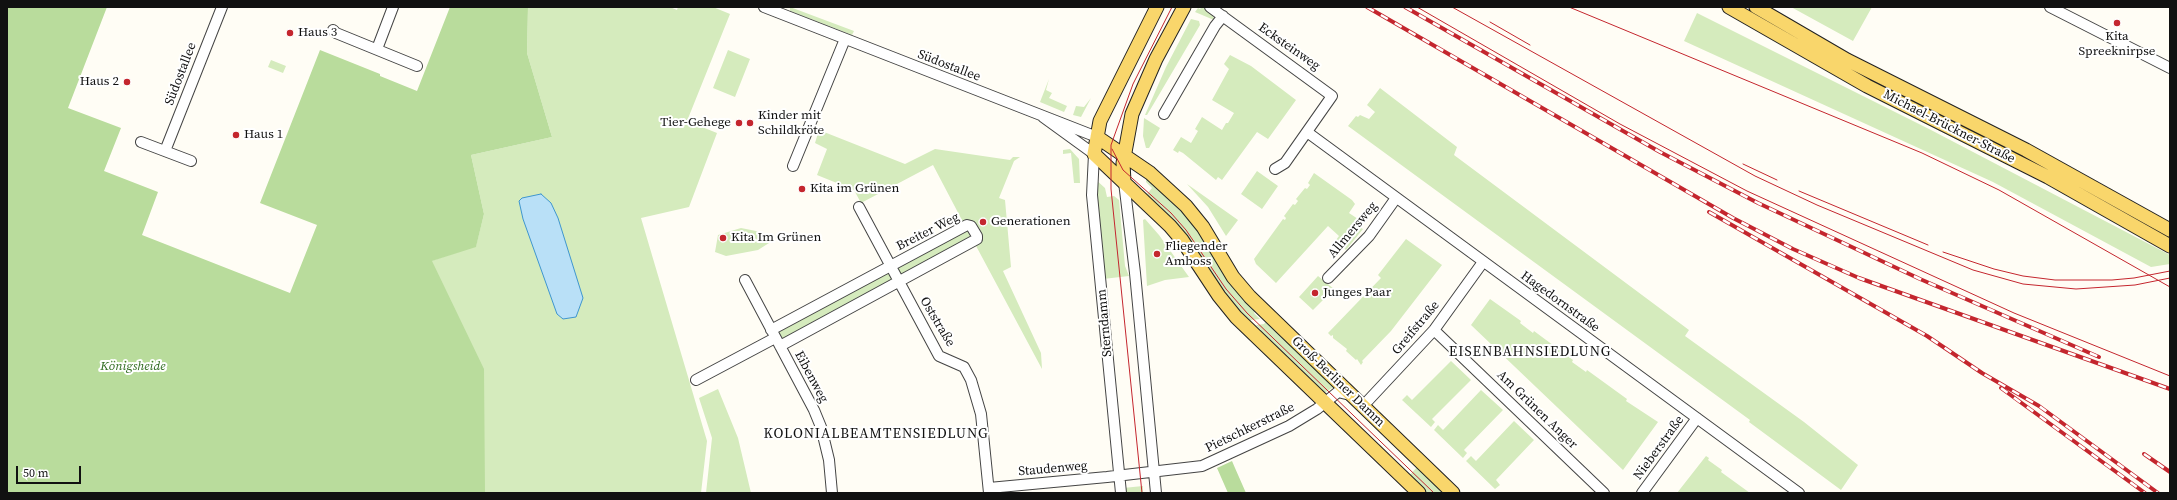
<!DOCTYPE html>
<html>
<head>
<meta charset="utf-8">
<style>
  body { margin:0 }
  #map { position:relative; width:2177px; height:500px; overflow:hidden; background:#fffdf5; font-family:"Source Serif 4",serif }
  canvas { display:block }
  .frame { position:absolute; inset:0; border:8px solid #111; pointer-events:none }
  .scale { position:absolute; left:16px; top:466px; width:65px; height:18px; box-sizing:border-box; border:2px solid #111; border-top:0; padding-left:5px; font-size:12px; line-height:14px; white-space:nowrap; color:#111; -webkit-text-stroke:3px #fff; paint-order:stroke }
</style>
</head>
<body>
<div id="map">
<canvas width="2177" height="500"></canvas>
<div class="frame"></div>
<div class="scale">50 m</div>
</div>
<script>
const g = document.querySelector('canvas').getContext('2d');
g.lineJoin = 'round';
function fillPath(path, color) { g.fillStyle = color; g.fill(path, 'evenodd'); }
const poly = rows => new Path2D(rows.map(r => 'M' + r).join(''));
function trace(path, color, width, dash) { g.strokeStyle = color; g.lineWidth = width; g.lineCap = dash ? 'butt' : 'round'; g.setLineDash(dash || []); g.stroke(path); }
function label(font, color, halo, rows, align = 'center') {
  g.font = font + ' "Source Serif 4",serif'; g.lineWidth = 4; g.setLineDash([]); g.textBaseline = 'middle'; g.strokeStyle = halo; g.fillStyle = color; for (const [text, x, y, turn = 0] of rows) {
    g.save(); g.translate(x, y); g.rotate((+turn || 0) * Math.PI / 180); g.textAlign = isNaN(turn) ? turn : align; if (halo) g.strokeText(text, 0, 0); g.fillText(text, 0, 0); g.restore();
  }
}
const green = poly([
  [528,7,670,7,677,10,678,7,713,7,730,14,687,121,717,133,689,207,641,218,707,441,701,493,460,493,431,261,476,246,484,214,471,155,552,137,527,53],
  [790,7,854,31,852,35,790,11],
  [1202,7,1213,14,1214,20,1195,12,1198,8,1200,9],
  [1791,7,1829,8,1872,7,1853,41],
  [1697,13,1931,130,2170,255,2170,264,2151,267,1993,182,1684,41],
  [1191,19,1199,21,1200,25,1153,105,1147,115,1145,115,1166,67],
  [728,50,750,59,735,97,713,88],
  [1230,55,1251,66,1296,100,1268,139,1257,132,1222,180,1218,177,1216,180,1183,153,1179,151,1178,153,1173,150,1181,137,1191,143,1198,131,1195,129,1202,117,1222,130,1226,123,1228,123,1234,113,1212,100,1229,69,1224,64],
  [271,60,286,66,283,73,268,67],
  [1049,79,1046,90,1052,93,1049,98,1067,106,1064,112,1040,102],
  [1380,88,1457,147,1454,155,1689,330,1685,336,1804,422,1858,465,1841,490,1749,422,1750,420,1348,126,1356,116,1358,117,1360,115,1369,119,1375,112,1367,105],
  [1091,98,1081,117,1073,115,1076,106,1084,107],
  [1144,118,1160,128,1149,148,1146,148,1143,136],
  [819,130,905,164,935,149,1010,160,1013,157,1020,157,1014,161,999,198,1005,200,1011,267,1003,271,1041,353,1042,369,975,244,979,241,964,224,933,165,861,203,854,190,817,175,827,149,815,143],
  [1070,149,1079,159,1080,183,1074,183,1071,153,1063,154,1063,150],
  [1257,171,1278,186,1262,209,1241,194],
  [1314,173,1352,200,1355,204,1349,213,1361,221,1358,226,1363,229,1346,250,1336,240,1339,236,1328,226,1276,283,1256,264,1254,259,1283,219,1285,220,1286,218,1284,216,1293,204,1295,205,1298,201,1296,199,1305,188,1307,189,1310,185,1308,183],
  [1146,178,1188,218,1255,311,1254,313,1260,319,1251,320,1248,323,1146,198,1146,193,1147,194,1152,188,1146,182],
  [1095,179,1105,188,1107,197,1114,196,1119,200,1125,266,1129,276,1103,279],
  [1187,184,1238,220,1226,236,1208,207],
  [1145,219,1159,235,1189,277,1165,280,1147,286,1143,220],
  [741,228,761,232,771,238,769,243,758,250,726,256,715,252,718,235],
  [967,229,971,237,901,276,897,267],
  [1406,239,1442,265,1391,331,1362,361,1363,362,1361,365,1357,359,1356,360,1346,351,1347,349,1333,338,1333,335,1331,336,1328,333,1381,278,1378,275],
  [889,271,893,280,782,340,777,330],
  [1318,276,1334,289,1313,310,1299,297],
  [1490,299,1521,321,1520,323,1533,333,1534,331,1573,360,1572,362,1586,372,1587,370,1627,399,1626,401,1658,422,1623,470,1471,325],
  [1267,320,1335,386,1323,394,1259,333,1261,330,1256,325,1264,324],
  [1451,361,1471,380,1432,419,1435,422,1431,427,1402,400,1407,395,1412,400],
  [718,389,738,438,751,493,706,493,712,438,699,398],
  [1481,390,1503,410,1464,450,1467,453,1463,458,1434,430,1438,425,1443,430],
  [1514,421,1534,440,1496,480,1500,485,1495,489,1466,461,1471,456,1476,461],
  [1706,456,1709,458,1708,460,1722,470,1721,472,1750,493,1677,493],
  [1418,466,1447,493,1425,493,1408,477],
  [1143,486,1143,493,1123,493,1123,488]
]);
const forest = poly([
  [7,7,107,7,68,108,121,128,104,171,158,192,142,235,290,293,317,225,260,203,320,50,380,74,380,76,417,91,450,7,528,7,527,53,552,137,471,155,484,214,476,247,432,261,484,369,485,493,7,493],
  [1232,461,1235,468,1246,493,1228,493,1217,468]
]);
const water = poly([
  [541,194,551,203,558,218,583,298,576,317,563,319,557,314,523,219,519,201,522,198,541,194]
]);
const minor = poly([
  [764,7,1097,137],
  [1210,7,1332,96,1285,163,1275,169],
  [2050,7,2170,68],
  [333,30,336,33,417,66],
  [377,49,393,7],
  [1164,114,1215,26,1223,16],
  [1043,117,1094,154,1092,195,1121,493],
  [1307,132,1799,493],
  [141,142,191,161],
  [165,151,222,7],
  [793,166,845,39],
  [1124,182,1135,273,1156,493],
  [859,207,939,356,964,367,971,380,981,414,989,493],
  [1328,278,1369,236,1396,198],
  [745,280,814,410,821,427,829,460,832,493],
  [771,330,967,225,971,226,977,236,977,239,780,346],
  [1434,330,1604,493],
  [696,380,775,338],
  [1363,406,1434,330,1483,262],
  [989,488,1107,477,1202,466,1289,426,1317,409,1338,392,1350,395],
  [1642,493,1697,418]
]);
const major = poly([
  [1157,7,1100,121,1094,154,1170,226,1182,240,1219,296,1236,317,1419,493],
  [1729,7,1867,86,2048,177,2170,246],
  [1756,7,1847,60,2026,150,2170,230],
  [1097,137,1150,173,1186,206,1203,227,1233,277,1250,297,1453,493],
  [1124,182,1123,163,1132,114,1156,59,1184,7]
]);
const tram = poly([
  [1417,7,1620,124,1747,191,2014,313,2170,376],
  [1452,7,1755,176,1817,205,1973,270,2023,284,2076,289,2135,285,2170,278],
  [1569,7,1922,153,1999,190,2170,287],
  [1490,22,1530,45],
  [1112,149,1123,170,1171,213,1186,230,1226,289,1247,313,1434,493],
  [1743,164,1777,180],
  [1799,191,1928,245],
  [1943,252,1994,269,2023,276,2055,280,2112,280,2134,278,2170,271],
  [1142,493,1111,189,1111,145,1133,84,1172,7]
]);
const rail = poly([
  [1367,7,1733,218,1793,249,1859,278,2170,389],
  [1405,7,1660,152,1758,203,1920,279,2099,357],
  [1709,212,1927,336,1982,373,2039,406,2158,493],
  [2001,388,2145,493],
  [2144,454,2170,472]
]);
const markers = [
  [2117,23,4,"#c4262e"],
  [290,33,4,"#c4262e"],
  [127,82,4,"#c4262e"],
  [739,123,4,"#c4262e"],
  [750,123,4,"#c4262e"],
  [236,135,4,"#c4262e"],
  [802,189,4,"#c4262e"],
  [983,222,4,"#c4262e"],
  [723,238,4,"#c4262e"],
  [1157,254,4,"#c4262e"],
  [1315,293,4,"#c4262e"]
];
const poiNames = [
  ["Haus 3",298,33],
  ["Kita",2117,37,"center"],
  ["Spreeknirpse",2117,52,"center"],
  ["Haus 2",119,82,"right"],
  ["Kinder mit",758,116],
  ["Schildkröte",758,131],
  ["Tier-Gehege",731,123,"right"],
  ["Haus 1",244,135],
  ["Kita im Grünen",810,189],
  ["Generationen",991,222],
  ["Kita Im Grünen",731,238],
  ["Fliegender",1165,247],
  ["Amboss",1165,262],
  ["Junges Paar",1323,293]
];
const streetNames = [
  ["Ecksteinweg",1289,47,35],
  ["Südostallee",949,66,21],
  ["Südostallee",181,74,-69],
  ["Michael-Brückner-Straße",1949,127,27],
  ["Allmersweg",1353,230,-50],
  ["Breiter Weg",928,232,-27],
  ["Hagedornstraße",1560,302,36],
  ["Oststraße",937,322,59],
  ["Sterndamm",1105,323,-95],
  ["Greifstraße",1416,328,-50],
  ["Eibenweg",811,377,62],
  ["Groß-Berliner Damm",1338,382,44],
  ["Am Grünen Anger",1537,410,44],
  ["Pietschkerstraße",1250,428,-26],
  ["Nieberstraße",1659,448,-54],
  ["Staudenweg",1053,469,-5]
];
const parkNames = [
  ["Königsheide",133,367]
];
const neighbourhoodNames = [
  ["EISENBAHNSIEDLUNG",1530,352],
  ["KOLONIALBEAMTENSIEDLUNG",876,434]
];
fillPath(green, '#d5ebbd');
fillPath(forest, '#b9dc9c');
fillPath(water, '#b9e0f7');
trace(water, '#3f96cf', 1);
trace(minor, '#444', 12);
trace(major, '#222', 15);
trace(minor, '#fff', 10);
trace(major, '#f9d66b', 13);
trace(tram, '#c4262e', 1);
trace(rail, '#c4262e', 4);
trace(rail, '#fff', 2.5, [8]);
for (const [x, y, r, color] of markers) { const dot = new Path2D(); dot.arc(x, y, r, 0, 2 * Math.PI); g.fillStyle = color; g.fill(dot); trace(dot, '#fff', 1.5); }
label('13px', '#111', '#fff', poiNames, 'left');
label('13px', '#111', '#fff', streetNames);
label('italic 13px', '#2f6b1f', '#fff', parkNames);
g.letterSpacing = '1px';
label('14px', '#111', '#fff', neighbourhoodNames);
g.letterSpacing = '0px';
</script>
</body>
</html>
